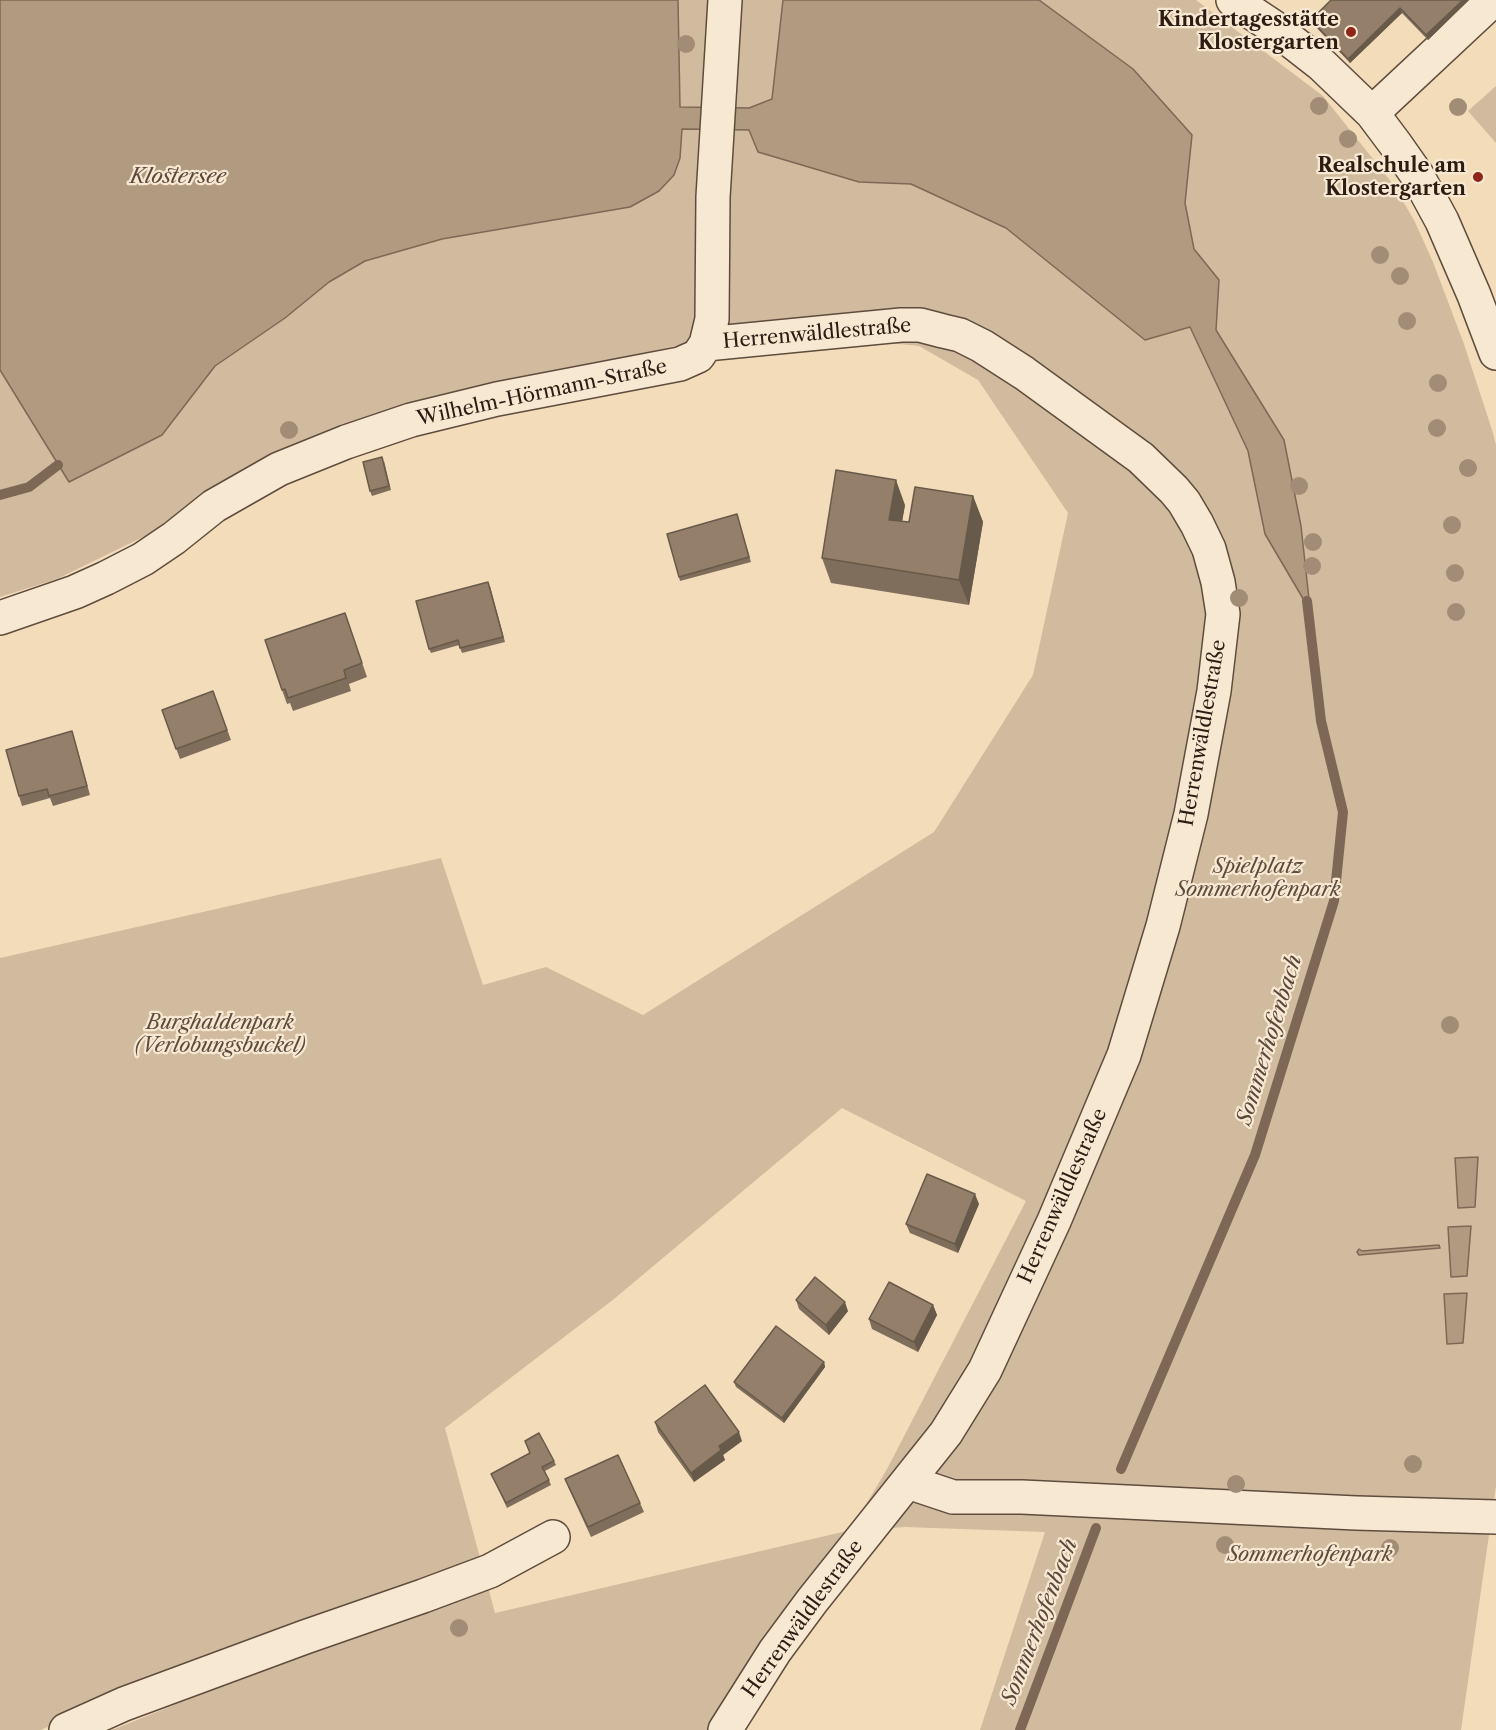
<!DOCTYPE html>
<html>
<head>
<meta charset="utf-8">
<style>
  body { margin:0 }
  canvas { display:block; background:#f3dcba }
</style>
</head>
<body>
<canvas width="1496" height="1730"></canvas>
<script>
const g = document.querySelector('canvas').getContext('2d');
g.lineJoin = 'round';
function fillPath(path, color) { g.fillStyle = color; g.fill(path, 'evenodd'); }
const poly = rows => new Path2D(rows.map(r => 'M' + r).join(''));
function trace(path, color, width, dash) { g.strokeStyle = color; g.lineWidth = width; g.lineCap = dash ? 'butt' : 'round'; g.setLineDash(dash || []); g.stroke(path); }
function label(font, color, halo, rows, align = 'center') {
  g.font = font + ' "Libre Caslon Text",serif'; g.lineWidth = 4.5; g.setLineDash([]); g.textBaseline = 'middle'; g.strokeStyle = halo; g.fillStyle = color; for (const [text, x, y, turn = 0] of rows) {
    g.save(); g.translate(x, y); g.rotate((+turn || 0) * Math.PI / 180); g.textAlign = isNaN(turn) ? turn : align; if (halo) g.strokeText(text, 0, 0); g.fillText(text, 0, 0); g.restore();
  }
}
const green = poly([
  [678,0,783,0,772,99,750,108,679,107],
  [1039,0,1196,0,1323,96,1392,183,1414,220,1433,262,1464,344,1493,433,1496,445,1496,1486,1461,1730,980,1730,1045,1532,905,1527,851,1531,712,1730,112,1730,433,1601,102,1701,41,1730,0,1730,0,958,441,858,483,985,546,967,643,1015,934,832,1033,675,1068,513,978,380,919,346,749,329,427,403,312,438,247,467,147,535,57,579,0,597,0,370,58,465,162,435,215,366,285,318,329,282,365,261,442,239,680,158,682,129,749,130,859,182,911,184,1006,228,1145,339,1190,327,1248,451,1265,534,1305,602,1284,440,1216,329,1219,280,1194,249,1185,203,1192,135,1133,69],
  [842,1108,1026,1201,887,1469,851,1530,495,1613,445,1428,614,1299],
  [1496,86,1496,143,1468,111]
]);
const water = poly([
  [0,0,678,0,680,107,749,108,772,99,783,0,1039,0,1133,69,1192,135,1185,203,1194,249,1219,280,1216,330,1284,440,1301,526,1309,599,1305,602,1265,534,1248,451,1190,327,1145,340,1006,228,911,184,859,182,758,152,749,130,682,129,680,158,674,175,659,191,630,207,442,239,365,261,329,282,285,318,215,366,162,435,69,482,0,370,0,0],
  [1478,1157,1475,1207,1458,1208,1455,1158,1478,1157],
  [1471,1226,1467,1276,1451,1277,1448,1227,1471,1226],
  [1439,1245,1440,1248,1359,1255,1357,1252,1359,1249,1362,1251,1439,1245],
  [1467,1293,1463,1343,1447,1344,1444,1294,1467,1293]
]);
const stream = poly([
  [0,495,29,487,58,465],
  [1121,1469,1255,1155,1334,901,1343,812,1321,721,1307,601],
  [1020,1730,1096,1528]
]);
const minor = poly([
  [1233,0,1272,26,1322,65,1372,113,1396,145,1417,175,1442,221,1474,295,1496,353],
  [1372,113,1493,0],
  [706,344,901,325,920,325,943,331,960,335,982,346,1024,373,1141,458,1174,490,1184,502,1197,524,1209,549,1218,582,1223,614,1214,691,1191,814,1163,926,1124,1055,1054,1221,985,1370,946,1433,812,1601,775,1651,725,1730],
  [0,618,75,592,106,578,143,559,174,538,214,506,279,469,346,442,411,420,497,399,680,364,698,356,706,344,712,319,713,197,725,0],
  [908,1482,953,1497,1022,1497,1356,1513,1496,1517],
  [66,1730,124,1704,305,1637,423,1596,490,1571,553,1537]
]);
const trees = [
  [686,44],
  [1319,106],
  [1458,107],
  [1348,139],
  [1380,255],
  [1400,276],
  [1407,321],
  [1438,383],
  [1437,428],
  [289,430],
  [1468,468],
  [1299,486],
  [1452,525],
  [1313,542],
  [1312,566],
  [1455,573],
  [1239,598],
  [1456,612],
  [1450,1025],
  [1413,1464],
  [1236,1484],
  [1225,1545],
  [1390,1548],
  [459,1628]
];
const wall = poly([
  [1469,0,1428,40,1402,13,1350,63,1313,24,1311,20],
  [384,461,391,490,372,496,370,491],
  [973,496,983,522,969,605,831,583,822,558,905,505,902,521,909,522],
  [737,514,751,562,680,581,679,577],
  [490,586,505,642,462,653,459,645,431,653,429,649],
  [345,613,367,677,349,684,351,691,293,711,290,703,287,704,282,690],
  [213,691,231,740,180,759,162,710],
  [72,731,90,795,53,806,50,798,22,806,19,796],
  [979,1204,958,1253,910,1233,906,1224],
  [796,1300,848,1311,829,1335,799,1309],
  [933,1305,937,1315,918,1352,872,1329,869,1319],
  [824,1362,825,1367,784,1423,736,1387,734,1382],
  [655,1422,742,1441,723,1455,725,1460,694,1482,658,1432],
  [525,1441,554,1461,556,1465,545,1471,551,1485,507,1508,491,1474,530,1453],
  [565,1479,640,1503,644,1512,591,1537,569,1489]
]);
const shadedWall = poly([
  [1463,0,1469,0,1428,40,1426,35],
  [1400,8,1402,13,1350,63,1348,59],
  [896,480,905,505,898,545,889,520],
  [973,496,983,522,969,605,959,580],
  [975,1194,979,1204,958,1253,955,1244],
  [845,1302,848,1311,829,1335,826,1325],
  [933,1305,937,1315,918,1352,914,1342],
  [824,1362,825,1367,784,1423,782,1418],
  [739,1432,742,1441,723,1455,725,1460,694,1482,691,1473,719,1446]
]);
const building = poly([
  [1331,0,1463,0,1426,35,1400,8,1348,59,1311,20,1331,0],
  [382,457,389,486,370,491,363,462,382,457],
  [836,470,896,480,889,520,909,522,915,487,973,496,959,580,822,558,836,470],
  [737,514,749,557,679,577,667,534,737,514],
  [488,582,503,637,460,648,458,640,429,649,416,601,488,582],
  [345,613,362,663,344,670,346,678,288,698,285,689,282,690,265,640,345,613],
  [213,691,227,730,176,749,162,710,213,691],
  [72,731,87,786,49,796,47,789,19,796,6,750,72,731],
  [927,1174,975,1194,955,1244,906,1224,927,1174],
  [815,1277,845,1302,826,1325,796,1300,815,1277],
  [889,1282,933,1305,914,1342,869,1319,889,1282],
  [776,1326,824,1362,782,1418,734,1382,776,1326],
  [705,1385,739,1432,719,1446,721,1450,691,1473,655,1422,705,1385],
  [539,1433,554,1461,542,1467,549,1480,506,1503,491,1474,530,1453,525,1441,539,1433],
  [618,1455,640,1503,588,1527,565,1479,618,1455]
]);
const markers = [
  [1351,32,6,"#8f2418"],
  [1478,177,6,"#8f2418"]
];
const poiNames = [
  ["Kindertagesstätte",1339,20],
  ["Klostergarten",1339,43],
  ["Realschule am",1466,166],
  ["Klostergarten",1466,189]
];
const streetNames = [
  ["Herrenwäldlestraße",817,334,-5],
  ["Wilhelm-Hörmann-Straße",542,393,-12],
  ["Herrenwäldlestraße",1203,733,-80],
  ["Herrenwäldlestraße",1063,1196,-66],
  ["Herrenwäldlestraße",803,1619,-54]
];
const parkNames = [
  ["Spielplatz",1258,867],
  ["Sommerhofenpark",1258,890],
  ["Burghaldenpark",220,1023],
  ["(Verlobungsbuckel)",220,1046],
  ["Sommerhofenpark",1310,1555]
];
const waterNames = [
  ["Klostersee",178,177],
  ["Sommerhofenbach",1270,1040,-73],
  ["Sommerhofenbach",1040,1622,-69]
];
fillPath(green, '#d1bb9e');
fillPath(water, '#b09b81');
trace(water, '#7c6855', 1.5);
trace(stream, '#7c6855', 10);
trace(minor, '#5e4c3d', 36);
trace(minor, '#f7e8d2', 33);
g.fillStyle = '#a18d75';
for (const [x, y] of trees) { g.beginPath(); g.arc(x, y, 9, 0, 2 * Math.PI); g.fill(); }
fillPath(wall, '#7f6e5b');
fillPath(shadedWall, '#685a4a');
fillPath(building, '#94806a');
trace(building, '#685a4a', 1.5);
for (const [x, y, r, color] of markers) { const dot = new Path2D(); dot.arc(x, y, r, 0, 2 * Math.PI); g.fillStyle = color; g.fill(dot); trace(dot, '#f7e8d2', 2); }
label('bold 20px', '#2d1c13', '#f7e8d2', poiNames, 'right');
label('20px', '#2d1c13', '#f7e8d2', streetNames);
label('italic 20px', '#5e4c3d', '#f7e8d2', parkNames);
label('italic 21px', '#5b483a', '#f7e8d2', waterNames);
</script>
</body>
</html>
